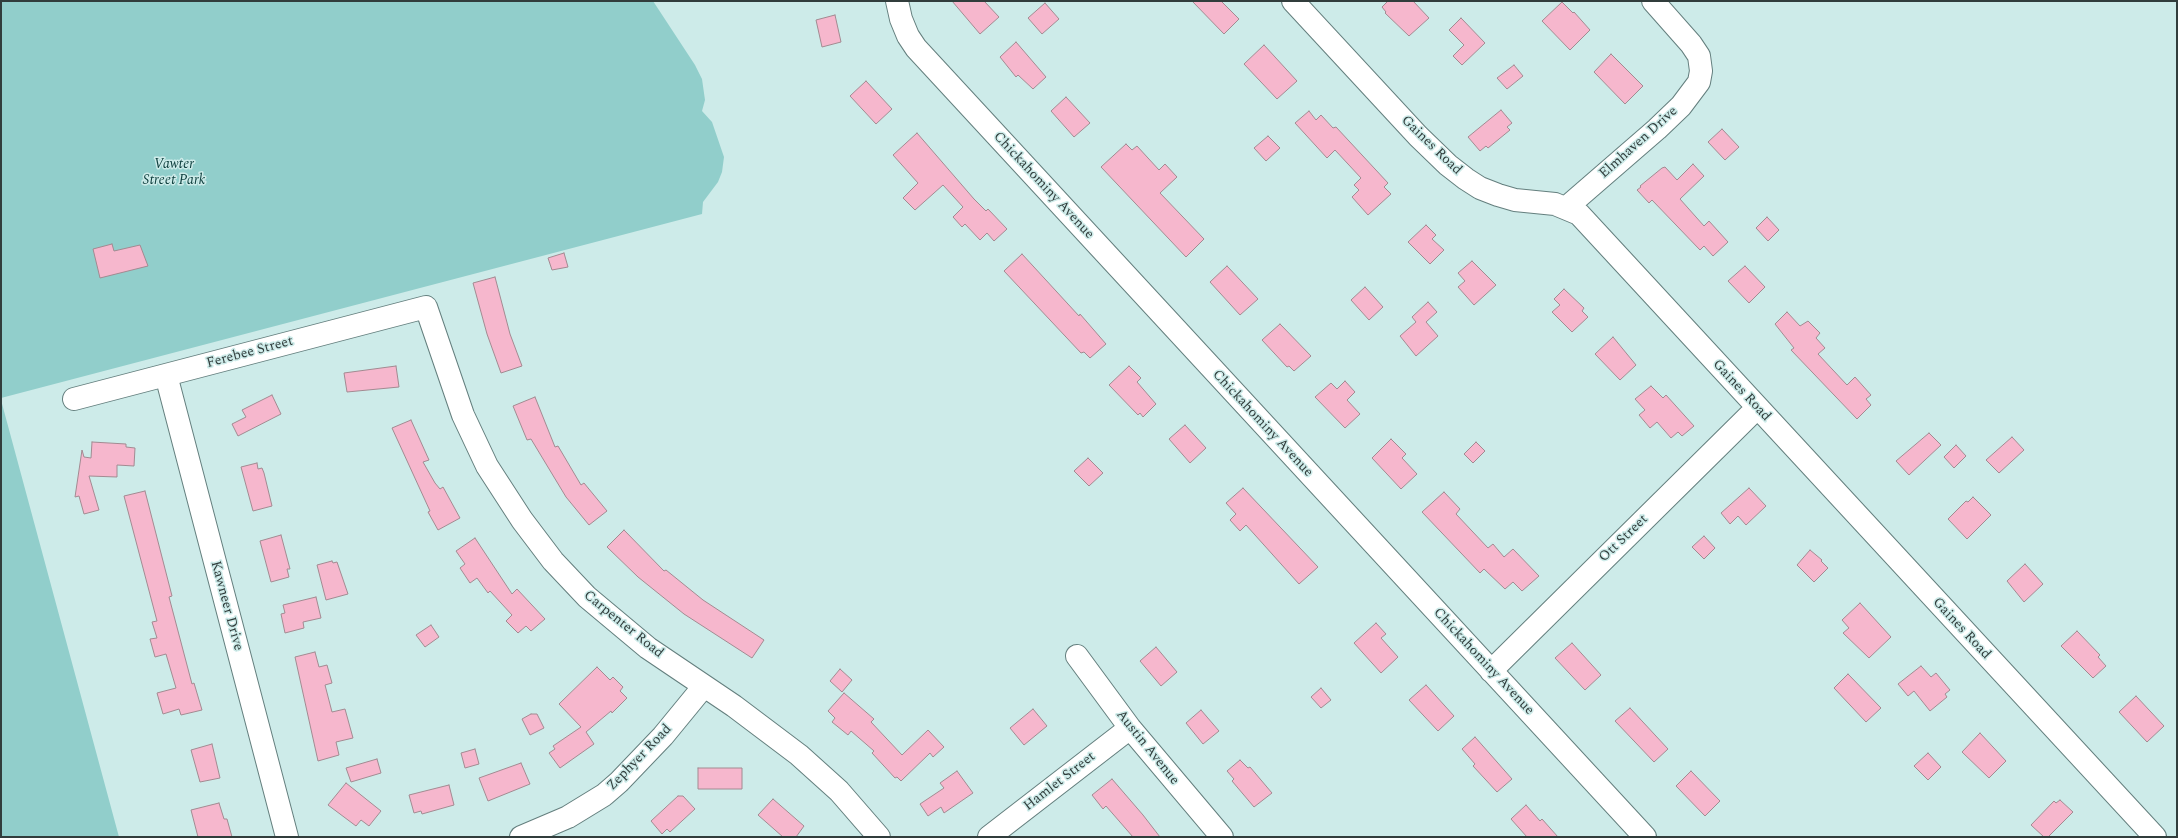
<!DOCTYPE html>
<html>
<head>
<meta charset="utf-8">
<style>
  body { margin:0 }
  #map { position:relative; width:2178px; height:838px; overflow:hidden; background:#cdebe9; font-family:Spectral,serif }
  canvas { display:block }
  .frame { position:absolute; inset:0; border:2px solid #313d3c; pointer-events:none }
</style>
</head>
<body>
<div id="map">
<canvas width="2178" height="838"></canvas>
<div class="frame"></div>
</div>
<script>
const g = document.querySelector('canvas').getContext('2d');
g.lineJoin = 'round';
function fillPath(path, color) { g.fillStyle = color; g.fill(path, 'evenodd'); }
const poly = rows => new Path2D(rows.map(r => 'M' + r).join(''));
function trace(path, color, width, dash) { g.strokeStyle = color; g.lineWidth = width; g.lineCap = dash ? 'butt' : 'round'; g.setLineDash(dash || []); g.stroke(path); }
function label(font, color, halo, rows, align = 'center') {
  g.font = font + ' Spectral,serif'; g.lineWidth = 3; g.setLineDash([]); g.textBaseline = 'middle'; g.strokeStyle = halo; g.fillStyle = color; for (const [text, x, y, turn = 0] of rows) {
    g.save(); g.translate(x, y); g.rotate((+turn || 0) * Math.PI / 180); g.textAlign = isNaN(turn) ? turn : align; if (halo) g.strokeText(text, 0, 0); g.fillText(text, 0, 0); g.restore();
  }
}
const green = poly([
  [1,1,653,1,695,65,702,79,705,100,702,111,712,122,724,157,722,172,718,182,703,202,702,214,1,398],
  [1,400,119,837,1,837]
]);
const building = poly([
  [952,1,984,1,999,17,980,34,952,1],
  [1192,1,1221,1,1239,19,1224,34,1192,1],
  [1388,1,1413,1,1429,18,1409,36,1385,13,1386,12,1382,7,1388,1],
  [1562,2,1573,13,1574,12,1590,30,1570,50,1542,21,1562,2],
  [1045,3,1059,19,1042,34,1028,18,1045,3],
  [835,15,841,42,822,47,816,20,835,15],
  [1461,18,1485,43,1462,65,1453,56,1464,45,1449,30,1461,18],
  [1016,42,1046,77,1033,89,1018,75,1016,77,1000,57,1016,42],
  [1264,45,1297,81,1277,99,1244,64,1264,45],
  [1611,54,1643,86,1625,104,1594,72,1611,54],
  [1514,65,1523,76,1507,89,1497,78,1514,65],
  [866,81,892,109,876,124,850,96,866,81],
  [1066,97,1090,123,1074,137,1051,111,1066,97],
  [1501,110,1512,123,1507,127,1510,130,1488,148,1486,146,1480,151,1468,137,1501,110],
  [1309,111,1316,120,1321,115,1333,128,1336,127,1388,183,1384,187,1391,194,1368,215,1352,197,1359,190,1354,185,1361,178,1335,150,1327,158,1295,123,1309,111],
  [1722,129,1739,147,1725,160,1708,142,1722,129],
  [917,133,974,199,986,211,988,209,1007,229,994,241,987,233,980,240,965,224,962,227,953,217,963,207,943,185,915,210,903,198,918,183,893,155,917,133],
  [1268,136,1280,148,1266,161,1254,148,1268,136],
  [1126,144,1132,150,1137,146,1159,170,1165,164,1177,177,1160,193,1204,239,1186,257,1101,167,1126,144],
  [1693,164,1704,176,1680,199,1704,226,1709,221,1728,242,1713,256,1704,246,1700,250,1652,200,1649,203,1637,190,1641,187,1640,186,1662,168,1665,167,1677,180,1693,164],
  [1767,217,1779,230,1768,241,1756,228,1767,217],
  [1426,225,1436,235,1432,239,1444,250,1430,264,1408,242,1426,225],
  [112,244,114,251,140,245,148,266,100,278,93,249,112,244],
  [564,253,568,267,552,270,548,258,564,253],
  [1022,254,1079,316,1080,314,1106,344,1090,358,1084,352,1081,353,1004,271,1022,254],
  [1472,261,1496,285,1474,305,1458,287,1465,281,1458,273,1472,261],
  [1227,266,1258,299,1240,315,1210,282,1227,266],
  [1745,266,1765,287,1749,303,1728,281,1745,266],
  [495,277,510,334,522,366,501,373,487,334,473,283,495,277],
  [1365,287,1383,307,1369,320,1351,300,1365,287],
  [1564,289,1584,308,1582,311,1588,317,1572,332,1552,312,1560,305,1554,299,1564,289],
  [1428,302,1437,312,1426,322,1438,336,1416,356,1400,336,1416,322,1412,317,1428,302],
  [1787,312,1800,326,1808,321,1820,333,1816,338,1825,348,1818,354,1847,385,1855,377,1871,395,1866,399,1871,405,1857,419,1791,350,1794,348,1775,324,1787,312],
  [1280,324,1311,356,1294,371,1289,366,1287,367,1262,340,1280,324],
  [1613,337,1636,365,1620,380,1595,354,1613,337],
  [396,366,399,387,347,392,344,373,396,366],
  [1129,366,1141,378,1137,382,1156,404,1143,417,1140,413,1138,415,1109,385,1129,366],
  [1345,381,1355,392,1347,400,1360,414,1345,428,1315,397,1331,383,1337,389,1345,381],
  [1651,386,1663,398,1666,395,1694,426,1682,436,1678,432,1671,438,1657,422,1650,428,1639,415,1645,410,1635,399,1651,386],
  [272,395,281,414,238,436,232,424,246,417,242,410,272,395],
  [535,397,555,447,558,446,581,485,584,483,607,511,589,525,566,497,531,439,527,440,513,406,535,397],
  [411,420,429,460,423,462,435,483,440,489,443,487,460,518,438,530,428,512,430,511,392,428,411,420],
  [1185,425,1206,448,1190,463,1169,439,1185,425],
  [1929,433,1941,445,1909,475,1896,461,1929,433],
  [2012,437,2024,450,1999,473,1986,460,2012,437],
  [1391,439,1406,454,1402,458,1417,474,1401,489,1372,458,1391,439],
  [92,442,126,444,126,447,135,448,134,466,117,465,117,477,89,476,99,510,84,514,79,496,75,497,82,450,84,457,91,458,92,442],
  [1476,442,1485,451,1473,463,1464,454,1476,442],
  [1956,445,1966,456,1954,468,1944,457,1956,445],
  [1088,458,1103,473,1089,486,1074,471,1088,458],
  [257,463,258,469,262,468,264,473,272,506,253,511,241,467,257,463],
  [1243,488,1318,567,1299,584,1246,525,1240,531,1230,520,1236,514,1226,503,1243,488],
  [1749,488,1766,506,1746,525,1738,516,1730,524,1721,513,1749,488],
  [145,491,172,596,169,597,192,684,194,683,202,710,181,715,179,709,163,714,157,693,176,688,166,654,155,657,150,639,157,638,152,622,157,621,124,496,145,491],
  [1444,492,1460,509,1456,514,1488,548,1493,544,1504,557,1513,549,1539,576,1522,591,1513,582,1505,589,1484,569,1480,573,1422,512,1444,492],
  [1973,497,1991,515,1967,539,1948,519,1966,501,1968,502,1973,497],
  [624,530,664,571,666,570,703,600,764,640,752,658,684,614,638,577,607,547,624,530],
  [281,535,290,569,287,569,289,577,271,582,260,541,281,535],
  [1704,536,1715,548,1704,559,1692,547,1704,536],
  [475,538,512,594,517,589,545,619,531,631,526,626,518,633,506,621,512,615,490,591,488,593,477,578,470,583,460,568,465,564,456,551,475,538],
  [1810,550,1822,560,1821,561,1828,568,1814,582,1797,565,1810,550],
  [332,561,333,563,337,562,348,594,326,600,317,565,332,561],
  [2025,564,2043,584,2024,602,2007,581,2025,564],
  [316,597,321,618,303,622,304,628,285,633,281,614,285,613,283,605,316,597],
  [1860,603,1891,637,1869,658,1843,633,1849,628,1842,620,1860,603],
  [1376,623,1386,634,1381,638,1398,657,1381,673,1354,643,1376,623],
  [431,625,439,637,425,647,416,635,431,625],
  [2077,631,2100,655,2098,657,2106,666,2093,678,2061,646,2077,631],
  [1572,643,1601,675,1585,690,1555,658,1572,643],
  [1156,647,1177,672,1161,686,1140,661,1156,647],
  [315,652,319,667,327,665,332,683,325,685,332,712,345,709,353,738,336,742,339,755,318,761,295,657,315,652],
  [1921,666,1931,677,1936,673,1950,690,1945,694,1947,697,1930,711,1914,691,1908,696,1898,684,1921,666],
  [597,667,610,680,613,677,623,687,620,691,627,698,612,713,611,711,586,732,594,744,560,768,549,753,555,749,553,746,581,727,559,704,597,667],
  [840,669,852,680,842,692,830,681,840,669],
  [1848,674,1881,708,1866,722,1834,688,1848,674],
  [1426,685,1454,716,1438,731,1409,700,1426,685],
  [1321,688,1331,700,1321,708,1311,697,1321,688],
  [844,693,874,719,871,722,902,755,928,730,944,747,933,757,930,753,901,781,897,777,895,778,872,753,874,751,851,731,848,735,832,722,835,718,828,711,844,693],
  [2136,696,2164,726,2147,742,2119,712,2136,696],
  [1630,708,1668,749,1654,762,1615,721,1630,708],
  [1033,709,1047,726,1024,745,1010,728,1033,709],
  [1201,710,1219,731,1203,744,1186,723,1201,710],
  [531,714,537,714,544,728,530,735,522,719,531,714],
  [1980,733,2006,761,1989,778,1962,752,1980,733],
  [1475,737,1512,779,1497,792,1473,766,1475,764,1462,749,1475,737],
  [212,744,220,778,200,782,191,750,212,744],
  [475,749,479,764,465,768,461,753,475,749],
  [1928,753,1941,767,1928,780,1914,766,1928,753],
  [377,759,381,773,351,782,346,768,377,759],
  [1240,760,1248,768,1250,767,1272,793,1254,807,1232,781,1234,779,1227,771,1240,760],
  [521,763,530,784,488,801,479,778,521,763],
  [698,768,742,768,742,789,698,789,698,768],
  [957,771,973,793,944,813,941,807,928,816,920,804,944,788,940,783,957,771],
  [1691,771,1720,801,1705,816,1676,786,1691,771],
  [1112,779,1143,815,1160,837,1133,837,1106,806,1103,809,1092,795,1112,779],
  [346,783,381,811,369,826,361,820,356,826,328,805,346,783],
  [449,785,454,805,422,814,421,811,414,813,409,795,449,785],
  [678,796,683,796,695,809,670,832,667,829,662,834,651,821,678,796],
  [773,799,804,826,796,837,783,837,758,815,773,799],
  [2060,800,2073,812,2048,837,2044,837,2031,825,2054,801,2056,803,2060,800],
  [219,803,224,819,227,819,232,837,198,837,191,810,219,803],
  [1526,805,1540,821,1542,819,1558,837,1527,837,1511,819,1526,805]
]);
const minor = poly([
  [897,1,901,19,908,36,916,48,1645,837],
  [1293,1,1418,136,1448,165,1466,179,1480,188,1498,195,1515,200,1555,204,1579,214,2155,837],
  [1567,207,1657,129,1681,106,1699,82,1701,71,1699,56,1691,44,1653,1],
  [166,375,287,837],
  [74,399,426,307,463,415,487,466,522,520,553,561,587,597,648,648,734,706,799,755,839,791,879,837],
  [1077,656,1130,728,1222,837],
  [1491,671,1757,408],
  [521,837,568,817,604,795,619,782,663,736,704,686],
  [989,837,1130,728]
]);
const streetNames = [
  ["Elmhaven Drive",1639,143,-42],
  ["Gaines Road",1431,146,44],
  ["Chickahominy Avenue",1043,186,47],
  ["Ferebee Street",250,353,-15],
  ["Gaines Road",1741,391,47],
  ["Chickahominy Avenue",1262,424,47],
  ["Ott Street",1624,539,-44],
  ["Kawneer Drive",226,606,75],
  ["Carpenter Road",623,625,39],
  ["Gaines Road",1961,629,47],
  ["Chickahominy Avenue",1483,662,47],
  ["Austin Avenue",1147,748,51],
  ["Zephyer Road",640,758,-46],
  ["Hamlet Street",1060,782,-38]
];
const parkNames = [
  ["Vawter",174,165],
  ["Street Park",174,181]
];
fillPath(green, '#91cecb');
fillPath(building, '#f6b7cd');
trace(building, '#a28a91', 1);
trace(minor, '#647f7e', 24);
trace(minor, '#fff', 22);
label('14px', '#313d3c', '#cdebe9', streetNames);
label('italic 14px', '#0f403f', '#cdebe9', parkNames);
</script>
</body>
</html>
